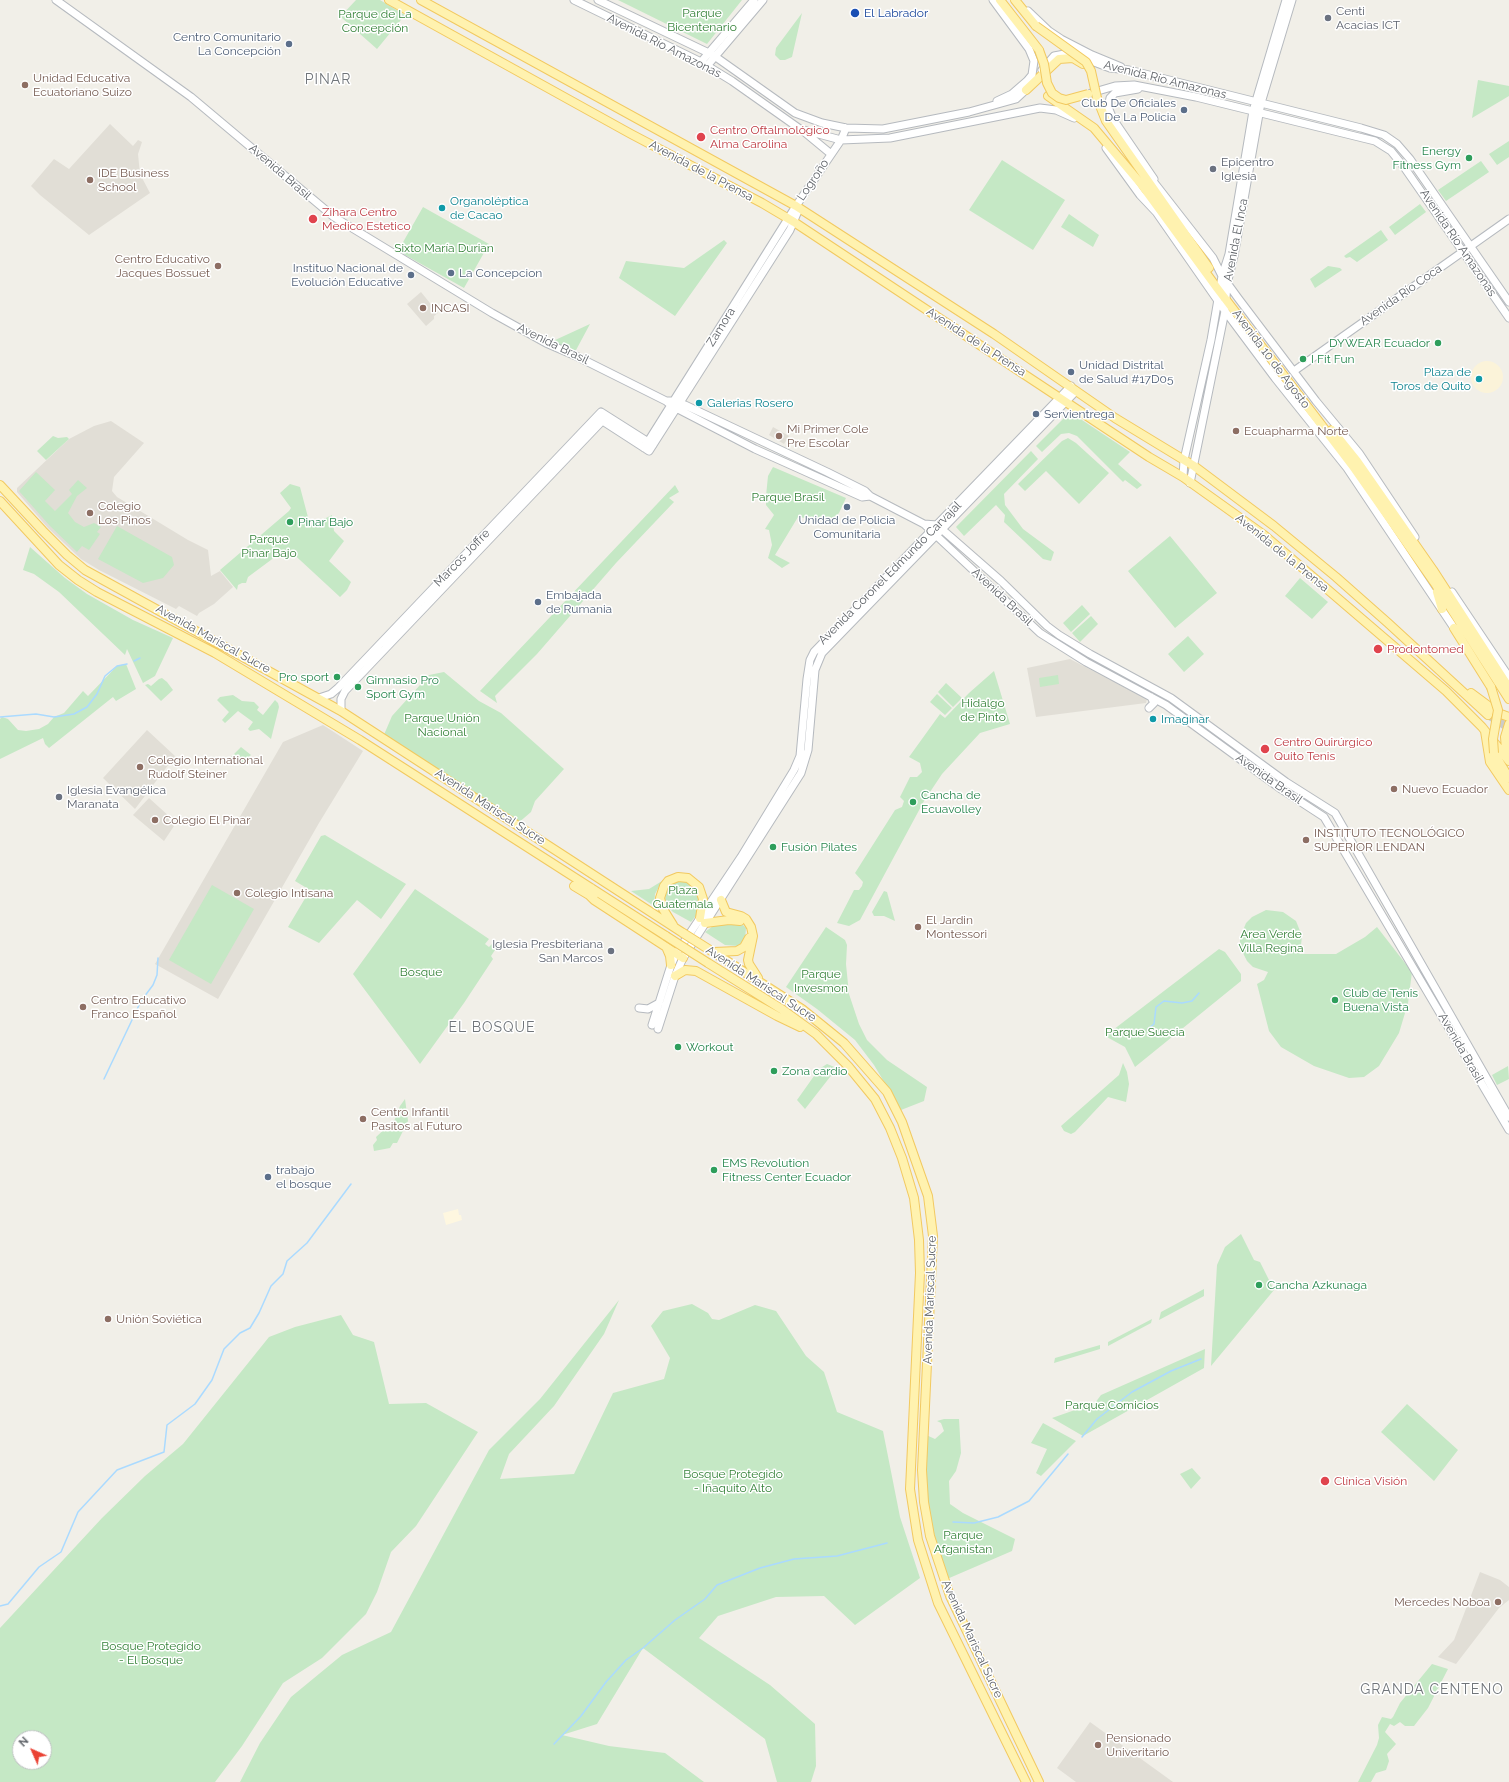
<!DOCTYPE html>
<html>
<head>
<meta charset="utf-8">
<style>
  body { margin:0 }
  #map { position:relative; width:1509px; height:1782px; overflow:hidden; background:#f1efe8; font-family:Raleway,sans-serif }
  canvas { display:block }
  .north { position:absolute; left:12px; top:1730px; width:40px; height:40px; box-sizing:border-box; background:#fff; border:1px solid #bfc1c3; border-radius:50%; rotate:315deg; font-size:11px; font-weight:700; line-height:16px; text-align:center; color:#5f6368 }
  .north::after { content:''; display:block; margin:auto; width:14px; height:18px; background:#ea4335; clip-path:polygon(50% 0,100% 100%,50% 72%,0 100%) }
</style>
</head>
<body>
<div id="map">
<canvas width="1509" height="1782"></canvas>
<div class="north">N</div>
</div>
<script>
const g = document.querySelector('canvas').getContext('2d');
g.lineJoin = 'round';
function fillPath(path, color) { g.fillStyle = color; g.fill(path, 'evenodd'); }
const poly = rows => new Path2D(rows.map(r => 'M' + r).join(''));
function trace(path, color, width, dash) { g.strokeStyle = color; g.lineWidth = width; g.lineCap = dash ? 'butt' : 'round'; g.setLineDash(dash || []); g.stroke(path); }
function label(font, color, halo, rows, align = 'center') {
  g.font = font + ' Raleway,sans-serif'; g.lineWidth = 3; g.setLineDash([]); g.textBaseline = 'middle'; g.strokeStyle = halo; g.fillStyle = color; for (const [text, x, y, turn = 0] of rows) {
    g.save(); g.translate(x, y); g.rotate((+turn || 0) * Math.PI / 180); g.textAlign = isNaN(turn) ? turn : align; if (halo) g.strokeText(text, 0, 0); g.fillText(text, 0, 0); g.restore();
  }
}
const commercial = poly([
  [458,1209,459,1215,461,1215,462,1220,446,1225,443,1213]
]);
const education = poly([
  [110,124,133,146,138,140,142,142,138,154,140,174,150,193,89,235,40,195,31,186,54,159,69,169],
  [421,292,438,313,434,316,434,319,426,326,407,304],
  [111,421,144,443,114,477,112,491,117,497,188,540,208,550,211,576,220,571,233,587,214,604,199,613,197,616,179,606,176,609,99,570,81,559,48,528,17,492,17,488,69,439,94,426],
  [773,427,789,436,784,444,769,435],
  [1070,659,1147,699,1146,703,1036,717,1027,668],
  [323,725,363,751,319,823,218,999,155,964,283,742],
  [147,730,175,756,135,809,103,778],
  [149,798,170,817,169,819,174,826,164,841,133,815],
  [1480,1572,1500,1580,1509,1587,1509,1600,1499,1608,1456,1664,1438,1657,1454,1640],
  [1090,1722,1173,1782,1076,1782,1057,1768]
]);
const green = poly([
  [356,0,380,0,405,15,377,49,342,18,341,16],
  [618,0,742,0,707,44],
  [802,13,792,57,785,60,780,60,775,55,776,48],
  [1478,80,1509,86,1509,96,1472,118],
  [1509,141,1509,157,1497,165,1489,154],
  [1002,160,1065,200,1033,250,969,210],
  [1481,161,1489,172,1446,201,1438,190],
  [1420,204,1426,212,1395,235,1389,227],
  [423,207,489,244,464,288,398,251],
  [1069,214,1099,235,1093,247,1061,227],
  [1381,230,1388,240,1357,262,1350,257,1346,258,1344,256],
  [724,240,727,243,675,316,619,278,626,261,684,268],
  [1328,266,1340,268,1342,270,1315,288,1310,279],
  [590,324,575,352,553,341],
  [1070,412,1130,452,1118,464,1142,485,1137,489,1125,480,1123,482,1077,436,1069,433,1061,434,1042,452,1036,446],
  [53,436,58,438,67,437,69,439,46,460,37,451],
  [1068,438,1076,443,1109,473,1079,504,1046,471,1025,491,1018,484,1062,441],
  [1031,451,1038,459,1004,494,1005,505,1023,529,1054,552,1051,561,1043,559,1004,522,1005,515,996,505,964,536,956,527],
  [773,467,846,498,839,513,831,521,798,517,775,555,790,563,782,568,768,558,772,545,769,530,765,529,774,515,766,505,766,496,768,476],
  [36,472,55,490,45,501,55,511,72,494,69,490,78,480,87,488,77,496,68,513,75,522,84,527,94,523,101,527,97,532,100,534,89,550,82,546,77,552,50,526,19,491],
  [290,484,300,487,309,521,306,528,332,515,334,531,344,541,329,561,351,582,347,590,340,597,287,548,287,551,279,554,248,577,246,583,242,583,238,585,237,590,220,570,289,511,291,508,280,493],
  [675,485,679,492,669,498,674,502,616,563,537,654,495,696,497,703,480,691],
  [117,526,172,557,174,565,163,578,143,583,98,559],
  [1170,536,1217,593,1175,628,1128,571],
  [30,547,65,578,87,594,133,620,173,638,155,676,143,683,127,649,125,655,59,592,34,574,23,570],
  [1300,578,1328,602,1312,619,1285,596],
  [1082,605,1090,614,1071,632,1063,623],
  [1091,616,1098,624,1080,642,1072,633],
  [1188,636,1204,654,1184,672,1168,654],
  [126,664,136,689,116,701,113,697,49,748,45,744,43,738,0,759,0,719,2,717,8,719,18,730,26,731,39,729,48,724,54,717,64,713,83,691,88,696,117,666],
  [994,671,1010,724,980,733,942,774,924,801,860,920,849,926,837,923,854,890,859,890,862,886,863,882,855,873,895,810,902,807,904,801,900,797,910,777,917,777,922,772,920,763,909,757,940,714,945,718,969,693],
  [444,672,479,701,501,713,564,769,535,801,531,812,517,824,383,737,392,716,429,675],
  [1058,675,1059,684,1040,687,1039,678],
  [162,678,167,682,173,690,161,701,145,685,148,684,151,686,159,679],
  [946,683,962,698,953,707,938,692],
  [937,694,952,708,945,715,930,702],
  [233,695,242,701,254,702,259,707,257,710,263,715,275,700,278,703,279,707,271,739,259,729,250,731,248,729,253,722,238,711,225,723,222,720,229,712,217,700,220,697],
  [241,747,251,755,240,765,231,757],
  [325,835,406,884,381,919,357,900,319,943,288,927,310,890,295,881,321,836],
  [683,879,695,885,702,898,698,913,691,922,673,912,668,907,665,899,666,890,673,882],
  [662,881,655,894,654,906,631,891,649,889],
  [212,885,254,909,211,984,169,960],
  [415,889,489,939,485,944,489,947,493,943,497,947,491,956,493,959,464,1003,420,1064,353,974],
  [884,891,887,892,895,921,884,916,874,916,872,912],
  [1266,910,1283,912,1296,921,1302,936,1300,954,1336,954,1365,937,1377,927,1412,972,1408,1003,1399,1033,1379,1066,1364,1077,1349,1078,1314,1066,1281,1047,1269,1031,1257,984,1264,980,1268,972,1253,967,1247,961,1240,947,1240,938,1246,923,1252,917],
  [730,921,742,924,746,928,745,940,738,946,725,945,705,932,713,926],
  [826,927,845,940,847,945,846,964,849,994,859,1024,867,1040,887,1060,927,1087,924,1101,901,1110,874,1065,855,1040,817,1009,786,987],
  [1219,949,1225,952,1241,974,1241,981,1135,1067,1125,1047,1105,1036],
  [1123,1063,1127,1072,1129,1084,1126,1102,1108,1097,1075,1132,1071,1134,1064,1131,1061,1126,1119,1075],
  [827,1064,837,1068,805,1109,797,1100,819,1069],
  [1508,1066,1509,1079,1497,1085,1492,1075],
  [405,1099,408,1121,397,1143,393,1143,390,1148,374,1151,373,1145,377,1140,376,1137,389,1125,393,1124,400,1106],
  [1241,1234,1254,1260,1260,1262,1274,1290,1211,1366,1217,1265,1225,1247],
  [1204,1289,1204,1296,1159,1320,1161,1312],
  [619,1300,604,1334,554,1406,509,1454,500,1479,574,1474,613,1393,664,1379,670,1358,651,1326,663,1311,692,1304,708,1313,712,1319,719,1320,755,1305,776,1311,806,1356,824,1372,837,1412,883,1431,900,1517,920,1578,855,1625,824,1596,776,1597,718,1616,699,1638,770,1685,815,1724,816,1766,811,1782,777,1782,765,1739,643,1648,597,1724,562,1735,609,1746,665,1753,704,1782,240,1782,260,1743,291,1697,342,1655,391,1632,489,1450,540,1399],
  [341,1315,353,1335,374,1342,389,1404,426,1403,478,1432,416,1526,391,1552,377,1592,366,1614,322,1658,283,1683,242,1746,215,1782,0,1782,0,1628,102,1518,145,1476,183,1444,269,1337,295,1327],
  [20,1738,44,1738,44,1762,20,1762],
  [1152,1319,1151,1323,1108,1346,1108,1342],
  [1100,1345,1100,1349,1054,1363,1055,1358],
  [1205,1349,1204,1368,1083,1436,1052,1418,1095,1403,1101,1395],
  [1407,1404,1458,1450,1434,1481,1381,1432],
  [944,1419,959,1419,961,1453,956,1471,949,1481,950,1504,963,1513,1015,1539,1012,1551,947,1579,932,1527,925,1478,924,1434,935,1439,944,1431,941,1423,937,1421],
  [1043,1423,1076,1441,1041,1476,1036,1473,1047,1449,1031,1443],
  [1192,1468,1201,1478,1191,1489,1180,1474],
  [1432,1664,1448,1669,1428,1708,1414,1726,1405,1726,1400,1722,1394,1726,1390,1724,1385,1732,1396,1744,1387,1754,1389,1761,1386,1770,1376,1773,1371,1782,1358,1782,1377,1745,1379,1738,1378,1725,1382,1717,1391,1719,1393,1717,1400,1703]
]);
const sand = poly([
  '1471 377a16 16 0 1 1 32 0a16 16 0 1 1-32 0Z'
]);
const stream = poly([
  [134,661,140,658],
  [0,717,36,714,54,717,74,714,87,707,97,694,105,676,117,666,127,664],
  [1148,1029,1154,1024,1156,1007,1164,1001,1182,1003,1192,1001,1199,993],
  [104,1079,141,1001,153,985,157,975,158,958],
  [1082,1437,1097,1419,1132,1392,1171,1371,1201,1359],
  [953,1522,974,1523,998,1517,1029,1501,1068,1454],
  [0,1606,8,1604,39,1567,61,1552,78,1512,117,1470,164,1452,167,1425,195,1404,212,1380,224,1349,240,1333,250,1328,259,1313,271,1286,283,1274,287,1261,307,1243,351,1184],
  [554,1744,581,1716,606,1682,626,1660,643,1648,675,1620,705,1599,717,1585,760,1568,794,1559,837,1556,887,1543]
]);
const primaryTunnel = poly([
  [1488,715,1509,728]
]);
const secondary = poly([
  [56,0,191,97,334,217,492,313,546,343,576,356,666,401,672,406,755,449,862,497,870,496],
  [574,0,701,62,732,81,800,129,841,140,890,138,1040,108,1056,110,1074,118],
  [598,0,713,55,795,113,822,123,846,128,883,129,969,112,1016,99,1030,86],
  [993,0,1029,49,1034,61,1032,75,1027,81,1012,94,997,101],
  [1028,11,1049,31,1061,39,1092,55,1121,67],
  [701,62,754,0],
  [707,66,763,0],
  [1042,70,1054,56,1070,53,1110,68,1129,70,1361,128,1384,135,1397,144,1410,159,1509,302],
  [1138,89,1115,93,1110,98,1108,107,1113,119,1154,179],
  [1091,93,1115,86,1134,85,1196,97,1375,141,1391,151,1404,167,1509,318],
  [802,130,831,154],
  [1106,148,1140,195,1156,212],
  [1149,176,1213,258,1222,276,1238,298,1316,401,1359,453,1415,537],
  [1154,209,1225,311,1275,378,1347,468,1454,628],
  [1294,371,1509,219],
  [666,401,675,401,685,405,827,472,865,491,870,496,924,524,1040,633,1086,662,1166,705,1281,789,1324,817,1509,1130],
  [598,418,649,451,790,230,798,211,796,206],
  [644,448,796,206,841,140,846,128],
  [1183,477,1184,460,1211,340,1222,276,1229,254,1253,111,1286,0],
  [1190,483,1225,311,1227,284,1234,256,1261,103,1292,0],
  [924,524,937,525,1001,581,1047,626,1059,635,1090,654,1171,698,1286,782,1335,813,1509,1117],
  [1452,592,1509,677],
  [319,698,331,694,338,688,601,412,653,445],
  [1149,708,1154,703,1151,697],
  [341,711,341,699,345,691,607,416],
  [639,1008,648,1009,659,1003],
  [652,1025,671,965,676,954,741,857,794,770,800,756,807,679,810,660,814,652,1071,386],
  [658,1029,675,976,683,958,801,773,808,750,815,670,822,653,1076,391]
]);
const primary = poly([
  [389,0,631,134,762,203,794,222,1149,457,1183,477,1264,535,1446,691,1482,727,1509,761],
  [421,0,796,206,994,334,1115,418,1194,466,1274,526,1336,577,1388,623,1488,715],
  [1000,0,1039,50],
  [1015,0,1036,26],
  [1026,90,1059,59,1073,58,1083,64],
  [1048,96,1094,128,1141,184,1217,288,1352,465,1436,585,1509,699],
  [1097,98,1106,121,1209,268],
  [1332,430,1357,461,1433,570,1509,688],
  [0,485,43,531,67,555,85,570,341,711,683,933],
  [0,501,59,565,78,580,97,592,215,653,360,740,666,936],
  [1437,592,1442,609],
  [1454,628,1491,687],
  [1471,693,1498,713,1509,717],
  [1485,731,1490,762,1509,790],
  [1494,753,1509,778],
  [1508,756,1506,750,1505,737,1509,724],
  [574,886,589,895,593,899],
  [591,888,594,900,683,958],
  [721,900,726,912,741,916,746,919,751,927,753,936,748,960,749,964,758,978],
  [705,923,729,920,740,921],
  [673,925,663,909,660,898,664,886,668,881,678,877,688,878,699,887,703,899,700,918],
  [667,949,670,956,671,965],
  [713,952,802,1009,844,1043,887,1092,902,1122,928,1196,933,1236,922,1470,924,1502,930,1536,950,1596,1039,1782],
  [714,952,737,951,744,947,749,938],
  [708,963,783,1010,816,1034,848,1066,875,1099,890,1128,902,1158,914,1198,919,1240,920,1273,910,1489,918,1540,938,1603,1026,1782],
  [675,976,685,970,696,971,777,1016,800,1027]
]);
const primaryBridge = poly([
  [1036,26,1086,62,1091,71,1097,98],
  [1039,50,1044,64,1047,83,1052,93,1059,98,1066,100,1088,94],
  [1491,687,1498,710,1493,739,1494,753],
  [683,933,713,952],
  [666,936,708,963]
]);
const markers = [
  [855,13,5,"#1a4fb4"],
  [1328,18,4,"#6b7280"],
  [289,44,4,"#5c6f8a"],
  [25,85,4,"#8d6e63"],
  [1184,110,4,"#5c6f8a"],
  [701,137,5,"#e0444e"],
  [1469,158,4,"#2e9e5b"],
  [1213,169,4,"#6b7280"],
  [90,180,4,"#8d6e63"],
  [442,208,4,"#0f9aa8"],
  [313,219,5,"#e0444e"],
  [218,266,4,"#8d6e63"],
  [451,273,4,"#5c6f8a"],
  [411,275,4,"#5c6f8a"],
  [423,308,4,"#8d6e63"],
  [1438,343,4,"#2e9e5b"],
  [1303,359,4,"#2e9e5b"],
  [1071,372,4,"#5c6f8a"],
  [1479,379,4,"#0f9aa8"],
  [699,403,4,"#0f9aa8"],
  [1036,414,4,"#5c6f8a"],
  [1236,431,4,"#8d6e63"],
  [779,436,4,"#8d6e63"],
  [847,507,4,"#5c6f8a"],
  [90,513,4,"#8d6e63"],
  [290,522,4,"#2e9e5b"],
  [538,602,4,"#5c6f8a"],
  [1378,649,5,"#e0444e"],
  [337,677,4,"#2e9e5b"],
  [358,687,4,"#2e9e5b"],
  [1153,719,4,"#0f9aa8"],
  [1265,749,5,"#e0444e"],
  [140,767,4,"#8d6e63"],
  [1394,789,4,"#8d6e63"],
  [59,797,4,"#6b7280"],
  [913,802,4,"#2e9e5b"],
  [155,820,4,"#8d6e63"],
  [1306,840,4,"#8d6e63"],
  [773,847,4,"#2e9e5b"],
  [237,893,4,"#8d6e63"],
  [918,927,4,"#8d6e63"],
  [611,951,4,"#6b7280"],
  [1335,1000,4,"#2e9e5b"],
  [83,1007,4,"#8d6e63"],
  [678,1047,4,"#2e9e5b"],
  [774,1071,4,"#2e9e5b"],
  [363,1119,4,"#8d6e63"],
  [714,1170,4,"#2e9e5b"],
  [268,1177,4,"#5c6f8a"],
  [1259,1285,4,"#2e9e5b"],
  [108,1319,4,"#8d6e63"],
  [1325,1481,5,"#e0444e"],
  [1498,1602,4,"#8d6e63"],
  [1098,1745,4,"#8d6e63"]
];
const worshipNames = [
  ["Centi",1336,11],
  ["Acacias ICT",1336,25],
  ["Epicentro",1221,162],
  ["Iglesia",1221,176],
  ["Iglesia Evangélica",67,790],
  ["Maranata",67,804],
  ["Iglesia Presbiteriana",603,944,"right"],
  ["San Marcos",603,958,"right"]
];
const parkNames = [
  ["Parque",702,13],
  ["Bicentenario",702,27],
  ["Parque de La",375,14],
  ["Concepción",375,28],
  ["Sixto María Durian",444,248],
  ["Parque Brasil",788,497],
  ["Parque",269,539],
  ["Pinar Bajo",269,553],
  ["Hidalgo",983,703],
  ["de Pinto",983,717],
  ["Parque Unión",442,718],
  ["Nacional",442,732],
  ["Plaza",683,890],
  ["Guatemala",683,904],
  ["Area Verde",1271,934],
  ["Villa Regina",1271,948],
  ["Bosque",421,972],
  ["Parque",821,974],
  ["Invesmon",821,988],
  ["Parque Suecia",1145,1032],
  ["Parque Comicios",1112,1405],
  ["Bosque Protegido",733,1474],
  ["- Iñaquito Alto",733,1488],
  ["Parque",963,1535],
  ["Afganistan",963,1549],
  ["Bosque Protegido",151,1646],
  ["- El Bosque",151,1660]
];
const transitNames = [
  ["El Labrador",864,13]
];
const serviceNames = [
  ["Centro Comunitario",281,37,"right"],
  ["La Concepción",281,51,"right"],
  ["Club De Oficiales",1176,103,"right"],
  ["De La Policia",1176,117,"right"],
  ["Instituo Nacional de",403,268,"right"],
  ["Evolución Educative",403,282,"right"],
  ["La Concepcion",459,273],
  ["Unidad Distrital",1079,365],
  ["de Salud #17D05",1079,379],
  ["Servientrega",1044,414],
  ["Unidad de Policia",847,520,"center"],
  ["Comunitaria",847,534,"center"],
  ["Embajada",546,595],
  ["de Rumania",546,609],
  ["trabajo",276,1170],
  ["el bosque",276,1184]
];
const streetNames = [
  ["Avenida Río Amazonas",664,46,27],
  ["Avenida Río Amazonas",1165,80,14],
  ["Avenida de la Prensa",701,171,28],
  ["Avenida Brasil",280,172,41],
  ["Logroño",813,180,-56],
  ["Avenida El Inca",1236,240,-79],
  ["Avenida Río Amazonas",1458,243,56],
  ["Avenida Río Coca",1401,295,-35],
  ["Zamora",721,327,-58],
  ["Avenida de la Prensa",976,342,33],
  ["Avenida Brasil",553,344,26],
  ["Avenida 10 de Agosto",1271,359,53],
  ["Avenida de la Prensa",1282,553,39],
  ["Marcos Joffre",462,558,-46],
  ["Avenida Coronel Edmundo Carvajal",890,573,-45],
  ["Avenida Brasil",1002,597,43],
  ["Avenida Mariscal Sucre",213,639,29],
  ["Avenida Brasil",1269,779,35],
  ["Avenida Mariscal Sucre",490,807,33],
  ["Avenida Mariscal Sucre",761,984,33],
  ["Avenida Brasil",1461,1048,60],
  ["Avenida Mariscal Sucre",930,1300,-88],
  ["Avenida Mariscal Sucre",972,1639,65]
];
const educationNames = [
  ["Unidad Educativa",33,78],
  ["Ecuatoriano Suizo",33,92],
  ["IDE Business",98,173],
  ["School",98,187],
  ["Centro Educativo",210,259,"right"],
  ["Jacques Bossuet",210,273,"right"],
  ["INCASI",431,308],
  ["Mi Primer Cole",787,429],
  ["Pre Escolar",787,443],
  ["Ecuapharma Norte",1244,431],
  ["Colegio",98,506],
  ["Los Pinos",98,520],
  ["Colegio International",148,760],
  ["Rudolf Steiner",148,774],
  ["Nuevo Ecuador",1402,789],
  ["Colegio El Pinar",163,820],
  ["INSTITUTO TECNOLÓGICO",1314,833],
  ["SUPERIOR LENDAN",1314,847],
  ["Colegio Intisana",245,893],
  ["El Jardin",926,920],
  ["Montessori",926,934],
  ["Centro Educativo",91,1000],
  ["Franco Español",91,1014],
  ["Centro Infantil",371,1112],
  ["Pasitos al Futuro",371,1126],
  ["Unión Soviética",116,1319],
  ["Mercedes Noboa",1490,1602,"right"],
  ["Pensionado",1106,1738],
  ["Univeritario",1106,1752]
];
const healthNames = [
  ["Centro Oftalmológico",710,130],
  ["Alma Carolina",710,144],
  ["Zihara Centro",322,212],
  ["Medico Estetico",322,226],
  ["Prodontomed",1387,649],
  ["Centro Quirúrgico",1274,742],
  ["Quito Tenis",1274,756],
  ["Clínica Visión",1334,1481]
];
const leisureNames = [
  ["Energy",1461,151,"right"],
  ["Fitness Gym",1461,165,"right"],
  ["DYWEAR Ecuador",1430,343,"right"],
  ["I Fit Fun",1311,359],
  ["Pinar Bajo",298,522],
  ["Pro sport",329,677,"right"],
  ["Gimnasio Pro",366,680],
  ["Sport Gym",366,694],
  ["Cancha de",921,795],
  ["Ecuavolley",921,809],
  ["Fusión Pilates",781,847],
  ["Club de Tenis",1343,993],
  ["Buena Vista",1343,1007],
  ["Workout",686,1047],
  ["Zona cardio",782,1071],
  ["EMS Revolution",722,1163],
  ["Fitness Center Ecuador",722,1177],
  ["Cancha Azkunaga",1267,1285]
];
const cultureNames = [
  ["Organoléptica",450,201],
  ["de Cacao",450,215],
  ["Plaza de",1471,372,"right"],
  ["Toros de Quito",1471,386,"right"],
  ["Galerias Rosero",707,403],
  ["Imaginar",1161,719]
];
const quarterNames = [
  ["PINAR",328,80],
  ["EL BOSQUE",492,1028],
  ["GRANDA CENTENO",1432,1690]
];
fillPath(commercial, '#fef7e0');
fillPath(education, '#e1ded6');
fillPath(green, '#c5e8c5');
fillPath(sand, '#fbf3d9');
trace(stream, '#aadaff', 1.5);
trace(primaryTunnel, '#ccccc8', 8, [8, 4]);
trace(secondary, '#b6babf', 9);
trace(primary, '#f2c960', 10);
trace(secondary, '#fff', 7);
trace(primary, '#fff2af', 8);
trace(primaryBridge, '#f2c960', 10, []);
trace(primaryBridge, '#fff2af', 8);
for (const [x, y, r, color] of markers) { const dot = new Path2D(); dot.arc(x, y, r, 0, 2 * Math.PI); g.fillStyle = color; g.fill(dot); trace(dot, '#fff', 1.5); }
label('12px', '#5b616d', '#fff', worshipNames, 'left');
label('12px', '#348238', '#fff', parkNames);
label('12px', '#164399', '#fff', transitNames, 'left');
label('12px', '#4e5e75', '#fff', serviceNames, 'left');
label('12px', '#5f6368', '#fff', streetNames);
label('12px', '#785e54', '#fff', educationNames, 'left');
label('12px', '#be3a42', '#fff', healthNames, 'left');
label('12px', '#27864d', '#fff', leisureNames, 'left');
label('12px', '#0d838f', '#fff', cultureNames, 'left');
g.letterSpacing = '1px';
label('14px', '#70757a', '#fff', quarterNames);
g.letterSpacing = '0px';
</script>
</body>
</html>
